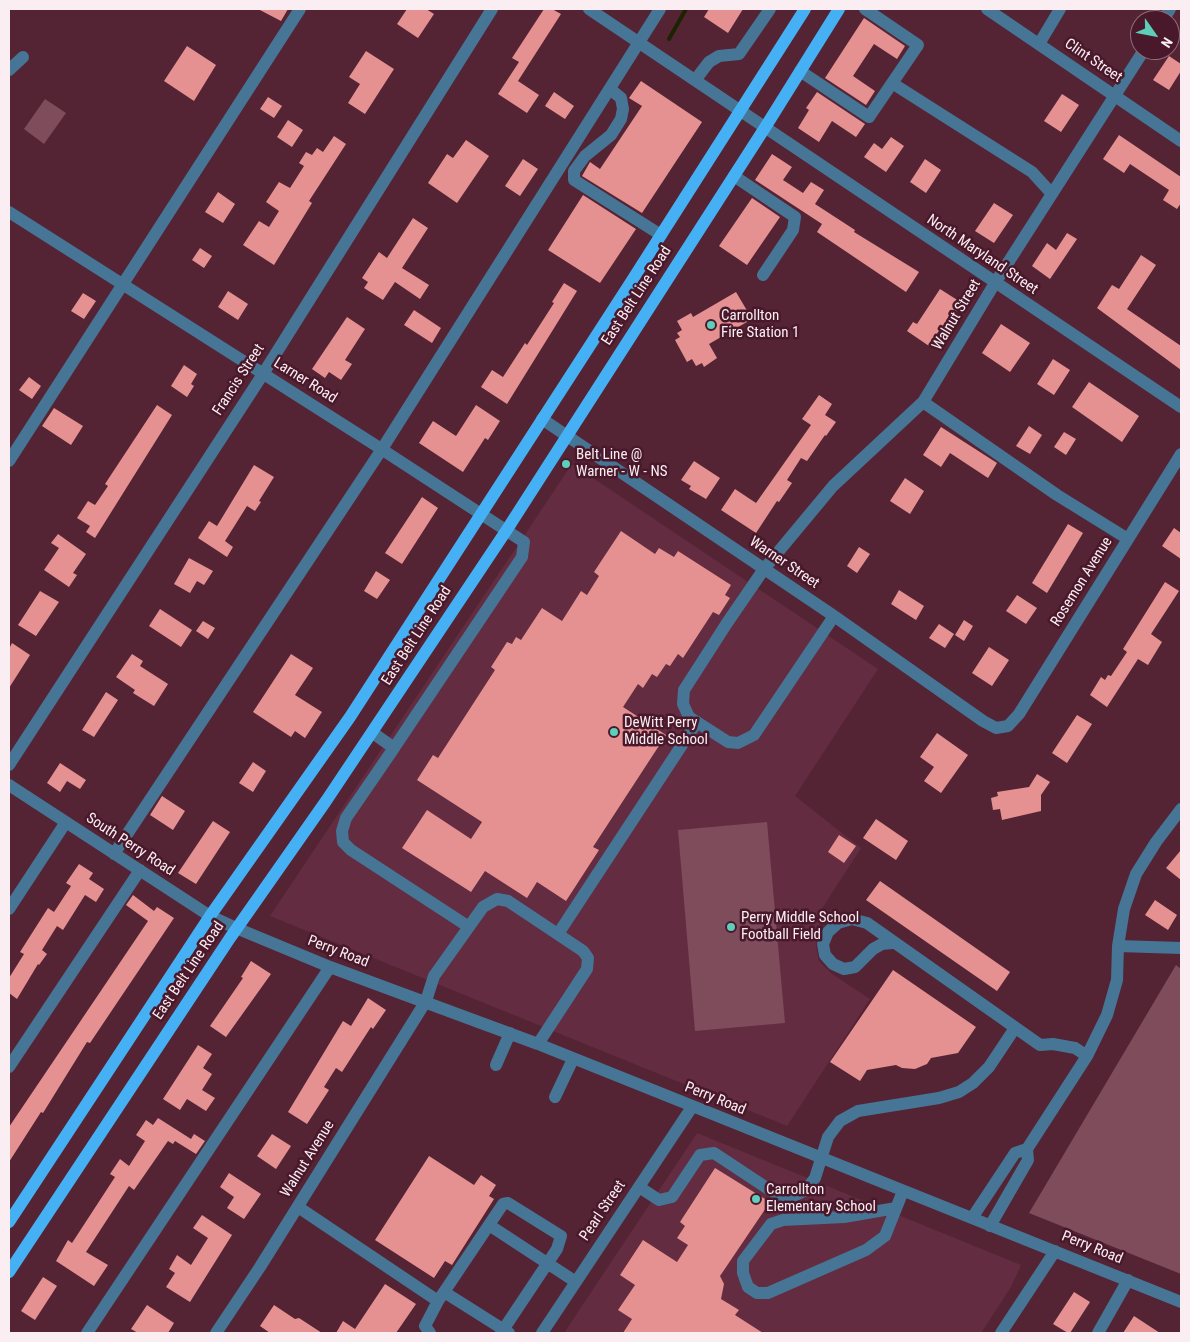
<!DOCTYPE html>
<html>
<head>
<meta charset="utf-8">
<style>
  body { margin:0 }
  #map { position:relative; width:1190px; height:1342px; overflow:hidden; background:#542435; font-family:"Roboto Condensed",sans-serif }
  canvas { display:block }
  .frame { position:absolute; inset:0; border:10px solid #fbeef2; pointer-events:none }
  .north { position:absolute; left:1130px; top:10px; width:50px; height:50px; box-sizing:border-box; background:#49192b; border:1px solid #906e7b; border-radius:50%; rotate:123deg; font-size:14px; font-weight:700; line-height:20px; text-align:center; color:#fbeef2 }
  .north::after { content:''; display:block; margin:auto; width:18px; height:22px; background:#5cceba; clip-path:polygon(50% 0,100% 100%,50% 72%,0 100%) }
</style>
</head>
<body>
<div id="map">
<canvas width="1190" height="1342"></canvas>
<div class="frame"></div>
<div class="north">N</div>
</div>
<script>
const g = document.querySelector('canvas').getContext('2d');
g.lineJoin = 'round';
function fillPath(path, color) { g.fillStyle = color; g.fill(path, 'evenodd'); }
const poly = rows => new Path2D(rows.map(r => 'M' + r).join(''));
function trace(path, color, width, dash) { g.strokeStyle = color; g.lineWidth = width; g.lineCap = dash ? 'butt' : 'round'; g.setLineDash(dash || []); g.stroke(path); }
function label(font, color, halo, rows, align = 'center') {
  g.font = font + ' "Roboto Condensed",sans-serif'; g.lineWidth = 5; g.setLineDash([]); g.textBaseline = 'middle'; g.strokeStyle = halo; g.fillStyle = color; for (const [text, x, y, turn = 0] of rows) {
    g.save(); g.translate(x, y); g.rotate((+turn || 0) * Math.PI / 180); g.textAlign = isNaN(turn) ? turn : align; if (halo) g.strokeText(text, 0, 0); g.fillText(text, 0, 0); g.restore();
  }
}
const built = poly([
  [572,464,878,669,795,796,861,848,823,907,816,945,819,961,832,974,870,999,787,1126,270,916],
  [697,1133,1021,1265,1011,1287,981,1333,564,1333]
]);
const green = poly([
  [45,99,66,113,44,144,24,129],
  [767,822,785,1023,695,1031,678,830],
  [1176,965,1181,969,1181,1274,1029,1213]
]);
const stream = poly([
  [669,39,686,9]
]);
const building = poly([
  [258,9,288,9,281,21],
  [407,9,426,9,434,14,418,38,397,24],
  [544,9,552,9,561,14,518,81,539,95,527,113,498,94,519,62,512,58],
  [709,9,743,9,728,33,704,17],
  [864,18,905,46,897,59,874,44,853,76,875,91,866,105,825,78],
  [187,46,216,65,194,101,164,81],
  [366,51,394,69,365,114,348,103,360,84,349,77],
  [1169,56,1181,64,1181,71,1169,90,1153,80],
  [641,81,702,122,642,213,582,176,590,162,600,169,642,106,629,98],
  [554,92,574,106,565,119,545,106],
  [817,92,865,124,856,137,832,121,819,142,798,128,809,110,806,108],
  [1062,94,1079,105,1061,132,1044,121],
  [268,97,282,106,274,118,260,109],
  [288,120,303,130,292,147,277,137],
  [1119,135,1181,177,1181,203,1177,209,1163,200,1169,190,1130,164,1124,173,1103,159],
  [334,136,346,144,309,201,312,203,274,265,243,245,259,221,269,227,279,211,266,202,279,182,290,188,304,166,299,163,306,152,312,155,317,148,323,152],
  [891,137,904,146,886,172,864,157,874,143,882,149],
  [466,140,489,156,457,203,428,183,447,154,453,158],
  [772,154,792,167,783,180,803,193,811,182,824,190,815,204,855,230,854,232,919,272,906,292,817,232,822,224,755,180],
  [523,159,538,169,520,196,505,186],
  [925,159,941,170,926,193,910,182],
  [218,192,235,204,223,223,205,212],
  [583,195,636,229,600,283,548,250],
  [752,198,780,217,747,265,719,246],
  [994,203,1013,215,994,243,975,231],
  [413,218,428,228,402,268,429,285,420,299,395,282,383,300,364,288,368,282,362,278,379,252,387,258],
  [1067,233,1077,239,1050,279,1032,266,1047,243,1056,250],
  [200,248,212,256,204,268,192,260],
  [1141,255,1156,265,1127,309,1181,346,1181,370,1097,308,1112,285,1119,289],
  [564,283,577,291,507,404,481,387,492,370,503,377,525,343,527,345,554,303,552,302],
  [940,289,962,303,946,328,942,326,929,346,907,331,913,322,917,324],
  [228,291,248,304,238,320,218,307],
  [736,292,752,319,709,344,717,358,704,367,702,363,696,366,692,359,687,362,675,340,680,337,677,333,682,330,677,321,691,313,693,317],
  [83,293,96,301,84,319,71,311],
  [414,310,441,328,432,343,404,325],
  [347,317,365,329,345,360,352,364,341,380,329,372,325,378,312,369],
  [1001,324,1030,343,1010,372,982,353],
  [1053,359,1070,370,1054,395,1037,384],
  [184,365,197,374,191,384,194,386,187,397,171,386],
  [29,377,41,386,32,399,19,390],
  [1089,382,1139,416,1122,442,1072,407],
  [819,395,832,404,825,415,836,422,826,436,825,435,807,461,801,458,787,480,792,483,779,502,777,501,756,533,721,510,735,489,756,503,811,425,802,419],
  [157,405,172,415,95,538,86,532,90,526,77,518,88,501,95,505,108,486,105,484],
  [476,405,500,421,488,440,485,438,463,472,419,443,433,421,456,436],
  [54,408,83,426,71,445,42,426],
  [1029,426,1042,435,1030,454,1016,446],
  [941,427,997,463,988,478,950,453,941,467,923,455],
  [1064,432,1076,439,1066,455,1054,447],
  [694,461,720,478,706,499,689,489,691,486,681,480],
  [254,465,274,477,259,501,261,502,255,511,247,506,225,541,233,547,227,557,198,538,209,521,217,526],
  [905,478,924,491,910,514,890,501],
  [422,497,438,508,402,564,385,553],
  [1068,524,1083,533,1047,593,1032,583],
  [1174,528,1181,533,1181,559,1162,546],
  [621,531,655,554,659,548,674,557,678,551,731,585,725,595,730,598,719,615,713,612,683,658,678,654,670,666,666,664,657,677,652,674,643,688,638,684,623,707,666,735,593,847,599,850,566,901,537,882,527,898,485,871,471,892,402,848,427,810,471,839,482,822,417,780,433,755,438,758,495,670,491,667,507,642,512,644,516,637,521,640,542,608,562,621,581,591,587,595,599,576,594,572],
  [58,534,86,554,73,573,77,575,69,587,44,570,59,548,51,543],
  [859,547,870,554,857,573,847,566],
  [189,558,213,571,204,585,197,581,190,593,174,584],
  [376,571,390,580,377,599,364,591],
  [1165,582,1179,591,1151,634,1162,642,1148,665,1138,659,1107,707,1090,695,1101,677,1105,680,1108,675,1111,676,1127,652,1123,649],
  [899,590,924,606,916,620,891,604],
  [40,591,59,602,36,636,18,625],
  [1017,595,1037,608,1026,624,1006,611],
  [160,609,192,630,181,647,149,626],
  [964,620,973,626,964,641,955,635],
  [203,621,215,628,208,639,196,631],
  [939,624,954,634,945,648,929,638],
  [12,643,30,655,9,688,9,649],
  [989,647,1009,660,992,686,972,673],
  [132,654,143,661,140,666,168,684,154,706,133,693,135,690,116,677],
  [291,654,313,668,295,695,322,712,305,738,295,731,291,737,253,712],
  [106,692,118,700,94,737,82,730],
  [1077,715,1092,724,1067,763,1052,753],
  [937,733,968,755,941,793,924,781,934,767,920,757],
  [253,762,266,771,253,792,239,783],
  [60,763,86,780,80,789,67,781,60,792,47,783],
  [1037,774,1050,782,1041,795,1041,811,1002,820,1000,809,993,810,991,798,998,796,997,792,1029,787],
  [162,796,185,811,173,830,150,815],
  [876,819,908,841,896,860,863,838],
  [213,821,230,832,196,884,178,873],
  [839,835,856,846,844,863,828,852],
  [1181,850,1181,880,1166,868],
  [79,864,93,873,89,879,104,889,96,902,85,895,63,930,57,926,42,950,47,954,39,965,38,964,17,999,9,993,9,978,24,954,20,952,48,908,54,912,71,886,66,883],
  [880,881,1010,972,997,991,866,900],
  [133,895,154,911,157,907,174,918,90,1043,87,1042,43,1113,41,1112,9,1162,9,1127,148,921,126,905],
  [1155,900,1177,915,1168,930,1145,915],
  [251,961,271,974,226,1037,210,1026,243,978,241,977],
  [893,970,976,1027,958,1053,931,1058,927,1064,915,1069,902,1068,896,1065,867,1070,860,1081,830,1062],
  [368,998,386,1010,373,1029,371,1027,342,1072,336,1068,324,1087,329,1090,307,1124,288,1112,343,1021,351,1026],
  [198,1045,212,1054,203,1068,212,1074,202,1090,215,1098,206,1111,187,1099,180,1110,163,1099],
  [158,1118,191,1139,194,1134,205,1141,196,1154,175,1141,173,1144,168,1141,134,1190,129,1186,86,1252,108,1265,94,1286,56,1261,68,1240,72,1243,115,1177,110,1174,120,1159,129,1166,145,1141,136,1135,146,1120,153,1125],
  [272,1134,291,1146,276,1169,257,1156],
  [429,1156,474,1185,481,1175,496,1185,489,1196,494,1199,452,1265,445,1261,434,1278,375,1240],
  [715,1168,765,1199,768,1205,720,1276,724,1284,721,1299,739,1310,735,1315,763,1333,623,1333,632,1319,618,1310,635,1285,620,1275,643,1240,677,1262,688,1245,677,1238,685,1226,680,1222],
  [229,1173,261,1194,244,1219,227,1208,234,1197,220,1187],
  [202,1215,232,1235,190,1302,166,1287,175,1273,169,1269,177,1255,191,1265,208,1238,193,1228],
  [43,1277,57,1286,35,1320,21,1311],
  [385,1284,416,1304,396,1333,336,1333,343,1321,355,1329],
  [1074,1292,1090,1302,1070,1333,1068,1333,1053,1324],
  [147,1305,174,1323,168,1333,138,1333,131,1329],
  [274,1305,295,1319,299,1318,322,1333,270,1333,260,1326],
  [1134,1316,1160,1333,1123,1333]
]);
const minor = poly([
  [589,9,1181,407],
  [987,9,1181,141],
  [1163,20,1170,9],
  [1039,44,1060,9],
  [9,70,23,57],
  [800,71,869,117,918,45,865,9],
  [696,79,709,62,719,56,739,54,770,9],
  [892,83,1032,172,1052,194],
  [610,89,621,98,623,109,621,119,611,135,585,156,574,171,574,180,661,235],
  [734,176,795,217,793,230,763,275],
  [9,212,372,443,524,542,522,557,394,748,373,733],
  [923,402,1057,495,1128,539],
  [542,419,834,616,983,721,996,728,1008,726,1019,714,1181,454],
  [9,461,300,9],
  [834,616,754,735,738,743,728,742,689,717,683,704,684,690,727,623,764,569,833,486,923,402,995,283,1144,50],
  [394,748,346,818,342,831,343,842,351,850,469,927],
  [9,765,263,374,492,9],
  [9,785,210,916,236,928,330,967,538,1044,1181,1302],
  [1181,809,1156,842,1136,874,1124,909,1118,946,1181,948],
  [114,854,382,449,660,9],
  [9,909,66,822],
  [558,934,697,722],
  [892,943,882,944,873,949,855,967,844,969,833,964,825,955,823,944,828,932,838,923,852,919,867,923,1040,1045,1053,1044,1075,1048,1087,1056],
  [496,1065,510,1033],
  [9,1067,140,870],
  [555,1097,573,1059],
  [1027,1149,1087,1056,1107,1015,1117,980,1118,946],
  [639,1187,659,1200,672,1197,700,1155,714,1153,779,1196,792,1197,806,1190,815,1178,828,1137,840,1121,858,1111,939,1098,959,1092,973,1083,989,1067,1015,1028],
  [298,1207,438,1301,425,1326,430,1333],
  [896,1208,844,1217,783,1220,771,1224,743,1261,743,1273,748,1287,757,1293,768,1293,866,1250,885,1236,903,1191],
  [972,1218,1015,1153,1027,1149,1028,1160,990,1226],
  [489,1225,576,1282],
  [444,1292,509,1333],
  [438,1301,503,1204,508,1203,561,1236,557,1249,501,1333],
  [87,1333,330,967],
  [216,1333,260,1267,426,1001,434,976,483,907,497,899,508,901,583,951,588,958,587,969,538,1044],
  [542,1333,692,1107],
  [1001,1333,1055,1251],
  [1098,1333,1128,1280]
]);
const major = poly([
  [9,1222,210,916,350,717,631,282,805,9],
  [9,1272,230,938,326,801,506,531,766,126,839,9]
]);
const markers = [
  [711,325,5,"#5cceba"],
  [566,464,5,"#5cceba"],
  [614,732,5,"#5cceba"],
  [731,927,5,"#5cceba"],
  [756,1199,5,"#5cceba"]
];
const streetNames = [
  ["Clint Street",1093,61,34],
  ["North Maryland Street",982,255,34],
  ["East Belt Line Road",637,296,-57],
  ["Walnut Street",957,315,-59],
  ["Francis Street",239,380,-57],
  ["Larner Road",305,381,32],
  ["Warner Street",784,563,34],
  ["Rosemon Avenue",1082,582,-58],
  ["East Belt Line Road",417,636,-57],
  ["South Perry Road",130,845,33],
  ["Perry Road",338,952,21],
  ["East Belt Line Road",189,971,-56],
  ["Perry Road",715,1099,22],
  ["Walnut Avenue",308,1159,-58],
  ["Pearl Street",603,1211,-56],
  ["Perry Road",1092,1248,22]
];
const poiNames = [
  ["Carrollton",721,316],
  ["Fire Station 1",721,333],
  ["Belt Line @",576,455],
  ["Warner - W - NS",576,472],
  ["DeWitt Perry",624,723],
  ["Middle School",624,740],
  ["Perry Middle School",741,918],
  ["Football Field",741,935],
  ["Carrollton",766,1190],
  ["Elementary School",766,1207]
];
fillPath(built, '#632c40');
fillPath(green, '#7f4c5c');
trace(stream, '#1c2300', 4);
fillPath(building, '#e59191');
trace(minor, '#467595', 12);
trace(major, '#45b1f4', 12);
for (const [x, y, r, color] of markers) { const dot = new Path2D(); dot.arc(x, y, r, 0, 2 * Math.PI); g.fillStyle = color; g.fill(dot); trace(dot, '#49192b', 2); }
label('15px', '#fbeef2', '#49192b', streetNames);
label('15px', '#fbeef2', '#49192b', poiNames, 'left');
</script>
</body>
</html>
